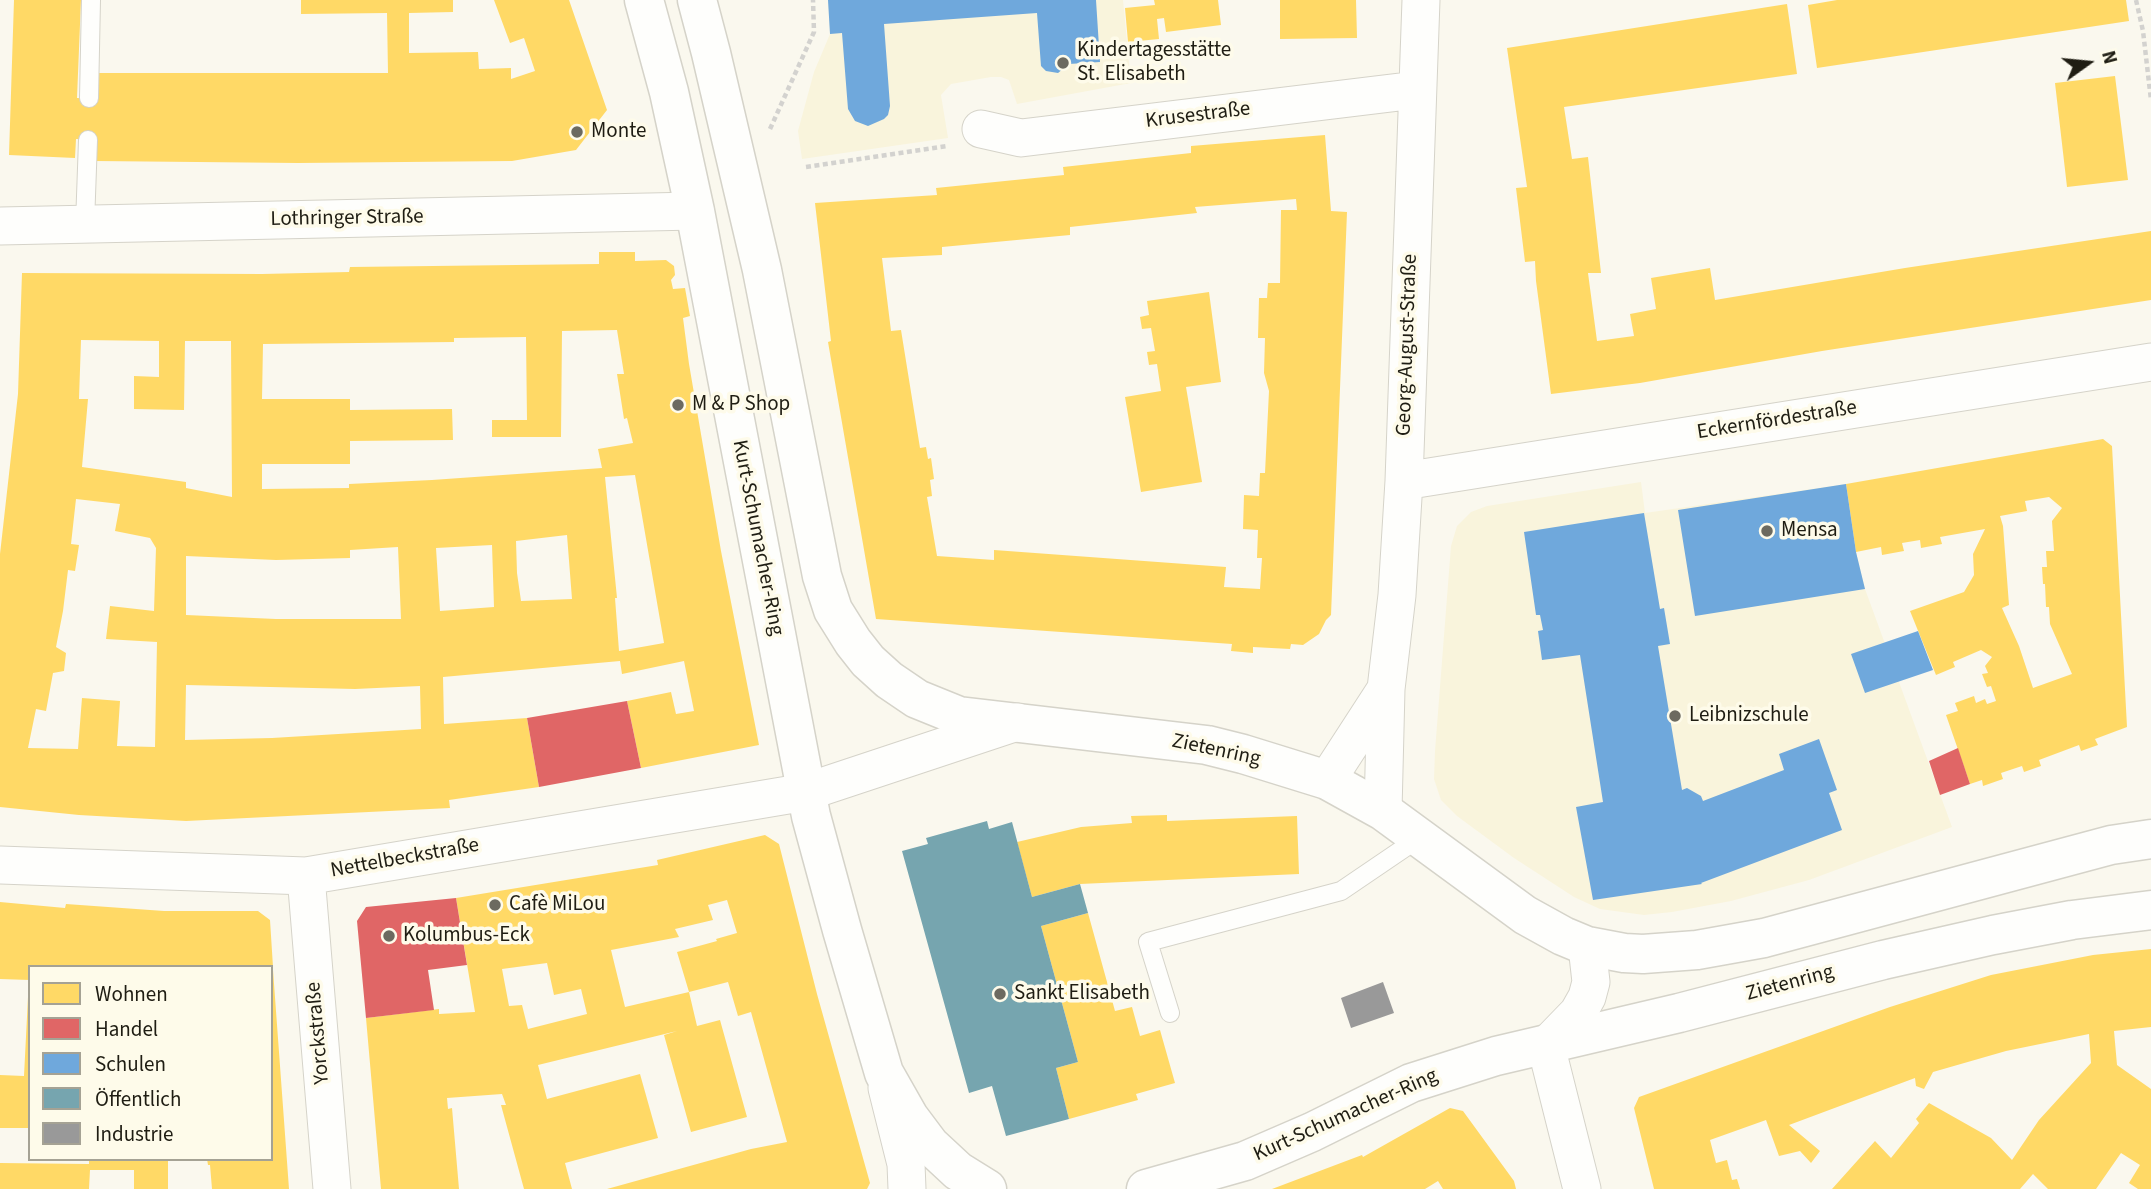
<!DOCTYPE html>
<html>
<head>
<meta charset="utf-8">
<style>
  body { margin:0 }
  #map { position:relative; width:2151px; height:1189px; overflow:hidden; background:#faf8ee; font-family:"Source Sans 3",sans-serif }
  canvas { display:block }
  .legend { position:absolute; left:28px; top:965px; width:245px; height:196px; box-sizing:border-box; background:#fefbea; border:2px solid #a5a294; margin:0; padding:9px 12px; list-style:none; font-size:21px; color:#1f1d13 }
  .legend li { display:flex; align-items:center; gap:14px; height:35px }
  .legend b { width:35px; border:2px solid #a5a294 }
  .north { position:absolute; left:2053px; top:28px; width:70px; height:70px; -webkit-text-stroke:5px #fefbea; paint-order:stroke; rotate:75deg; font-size:19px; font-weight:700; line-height:28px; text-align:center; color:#1f1d13 }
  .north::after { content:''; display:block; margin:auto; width:24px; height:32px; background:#1f1d13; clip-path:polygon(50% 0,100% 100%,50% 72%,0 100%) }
</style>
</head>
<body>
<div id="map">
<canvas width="2151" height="1189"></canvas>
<ul class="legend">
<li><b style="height:19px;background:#ffd966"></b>Wohnen</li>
<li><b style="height:19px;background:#e06666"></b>Handel</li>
<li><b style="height:19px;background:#6fa8dc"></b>Schulen</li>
<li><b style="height:19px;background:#76a5af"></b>Öffentlich</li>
<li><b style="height:19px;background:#999"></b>Industrie</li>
</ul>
<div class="north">N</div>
</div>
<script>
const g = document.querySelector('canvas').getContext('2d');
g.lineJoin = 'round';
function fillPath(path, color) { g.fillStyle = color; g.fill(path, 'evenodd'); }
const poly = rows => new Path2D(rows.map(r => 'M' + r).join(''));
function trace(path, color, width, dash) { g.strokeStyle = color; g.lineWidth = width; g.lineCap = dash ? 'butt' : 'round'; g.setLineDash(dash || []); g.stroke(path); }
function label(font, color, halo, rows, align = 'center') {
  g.font = font + ' "Source Sans 3",sans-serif'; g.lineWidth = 7; g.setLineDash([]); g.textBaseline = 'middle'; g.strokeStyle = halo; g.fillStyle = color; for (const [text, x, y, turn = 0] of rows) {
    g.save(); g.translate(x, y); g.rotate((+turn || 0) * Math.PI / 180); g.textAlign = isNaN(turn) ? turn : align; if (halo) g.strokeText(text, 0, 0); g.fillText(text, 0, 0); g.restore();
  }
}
const built = poly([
  [828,0,1123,0,1131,83,1017,104,1009,80,1001,77,991,77,951,84,941,95,948,138,802,159,798,131,814,72,830,34],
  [1641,482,1645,513,1846,484,1856,552,1865,589,1952,827,1809,880,1731,901,1672,912,1644,915,1600,909,1574,897,1514,858,1457,816,1441,800,1434,779,1435,751,1451,546,1457,526,1471,512,1487,506]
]);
const homes = poly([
  [14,0,81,0,77,98,95,99,96,73,388,73,387,13,301,14,301,0,453,0,453,12,409,13,409,53,478,52,479,69,511,68,511,79,535,71,524,38,510,43,494,0,569,0,607,110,576,150,512,161,298,163,95,161,94,140,76,139,75,158,9,155],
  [1154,0,1218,0,1221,25,1166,32,1164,18,1157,19,1159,39,1128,42,1125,8,1155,5],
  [1280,0,1356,0,1357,38,1280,39],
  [1837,0,2126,0,2129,21,1817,68,1808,5],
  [1787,4,1797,74,1564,107,1572,159,1588,157,1601,273,1588,273,1597,341,1634,336,1630,314,1656,309,1651,278,1710,268,1715,300,1905,268,2151,231,2151,300,1822,351,1640,383,1551,394,1536,281,1535,261,1525,262,1516,188,1527,187,1507,48],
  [2115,76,2128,180,2067,187,2055,83],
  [1325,135,1331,211,1347,212,1331,615,1326,620,1319,634,1303,645,1291,644,1290,649,1253,647,1253,653,1231,651,1232,644,876,619,828,342,831,341,815,203,937,195,936,188,1064,175,1063,167,1191,153,1191,146],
  [1296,199,1297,210,1281,210,1280,283,1268,283,1267,298,1259,298,1258,338,1265,338,1264,373,1269,391,1265,473,1260,473,1259,496,1244,495,1243,529,1258,530,1257,558,1262,558,1260,589,1224,587,1226,567,994,550,994,560,937,556,927,497,932,496,930,480,934,479,931,458,928,459,926,447,920,448,901,330,891,331,882,258,942,255,942,247,1070,235,1070,227,1197,213,1195,207],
  [599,252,635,252,635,261,666,260,674,266,675,275,671,280,673,289,685,288,690,316,683,318,689,364,721,551,759,745,641,768,627,701,671,692,676,714,694,711,684,661,622,674,620,661,443,677,444,724,527,718,539,787,449,800,450,808,186,821,79,815,0,807,0,554,18,394,22,273,262,274,349,272,350,267,599,264],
  [617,330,624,374,617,374,624,419,627,418,633,443,598,449,602,468,432,480,349,484,349,488,262,489,262,464,350,464,350,441,453,440,452,409,350,410,350,399,262,399,263,344,454,342,454,338,526,337,527,420,492,420,492,437,561,437,562,331],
  [81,340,159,341,159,377,134,376,134,409,184,410,185,341,231,341,232,497,186,488,186,482,82,467,88,399,79,399],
  [635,475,664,643,619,651,615,598,617,598,605,477],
  [76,499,120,504,115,531,150,538,156,548,154,611,110,606,106,639,157,642,155,747,117,746,120,701,82,698,78,749,28,748,36,709,46,711,53,673,64,671,66,653,56,647,63,611,68,570,75,571,79,545,71,544],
  [567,535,572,599,521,601,517,573,516,541],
  [492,545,494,607,440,611,436,548],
  [398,547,401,619,276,619,186,615,186,556,276,560,350,558,350,550],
  [186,685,355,689,420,686,421,729,272,738,185,740],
  [1209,292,1221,382,1186,387,1202,482,1141,492,1125,397,1161,391,1157,364,1149,365,1147,352,1155,351,1151,328,1142,329,1140,317,1149,315,1147,301],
  [2103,439,2112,446,2127,727,2095,739,2098,745,2081,751,2079,745,2039,760,2041,766,2024,772,2022,766,2001,773,2003,779,1983,786,1982,780,1970,784,1946,715,1958,711,1955,703,1974,696,1976,703,1985,699,1987,704,1996,701,1991,686,1987,687,1982,674,1988,673,1985,666,1992,657,1981,650,1953,662,1955,667,1936,675,1910,611,1964,592,1974,575,1973,554,1985,529,1940,537,1942,544,1921,548,1920,540,1902,543,1904,551,1882,555,1881,547,1856,552,1846,484],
  [2049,497,2062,508,2052,521,2054,551,2046,551,2047,567,2042,567,2043,584,2045,584,2046,607,2049,607,2050,624,2072,674,2033,688,2019,646,2002,608,2009,605,2003,526,2000,516,2027,511,2025,501],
  [1167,815,1167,821,1297,816,1299,874,1080,884,1032,897,1017,842,1081,827,1132,823,1131,816],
  [765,835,779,844,817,994,870,1183,867,1189,607,1189,751,1149,787,1142,751,1012,738,1016,728,982,689,992,677,952,717,941,716,939,737,933,727,900,708,905,713,920,675,929,679,937,611,950,625,1007,689,992,697,1026,720,1020,747,1117,691,1132,664,1035,677,1031,538,1065,547,1099,640,1074,658,1138,565,1163,572,1189,524,1189,501,1105,506,1105,502,1094,447,1098,448,1109,452,1108,459,1189,381,1189,366,1018,439,1009,439,1014,475,1012,456,898,658,865,657,860],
  [547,963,554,995,581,989,587,1014,528,1029,522,1005,509,1006,502,969],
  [0,902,65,908,66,904,164,911,258,911,270,920,273,967,30,967,30,980,0,979],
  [1088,913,1115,1011,1132,1007,1140,1036,1160,1030,1175,1083,1136,1094,1138,1100,1069,1119,1056,1068,1078,1062,1041,926],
  [2151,949,2151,1027,2114,1031,2117,1065,2151,1089,2151,1189,2138,1189,2129,1183,2140,1165,2121,1153,2096,1189,2048,1189,2033,1174,2020,1189,1832,1189,1875,1141,1891,1158,1919,1123,1916,1119,1929,1103,1991,1138,2012,1160,2039,1120,2091,1063,2089,1034,2006,1051,1933,1072,1924,1089,1916,1086,1915,1078,1789,1125,1820,1151,1811,1163,1800,1151,1779,1156,1766,1120,1710,1140,1716,1163,1727,1160,1732,1180,1737,1179,1740,1189,1654,1189,1634,1108,1639,1097,1890,1007,1991,975,2093,955],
  [271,970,273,970,289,1189,212,1189,210,1165,208,1165,207,1159,271,1159],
  [28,997,30,997,30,1128,0,1128,0,1075,24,1076],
  [1450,1108,1463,1111,1514,1181,1516,1189,1443,1189,1438,1181,1425,1189,1272,1189,1362,1155,1363,1157],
  [89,1159,168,1159,168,1189,134,1189,134,1170,90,1170,89,1189,0,1189,0,1163,89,1164]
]);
const shops = poly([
  [627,701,641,768,539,787,527,718],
  [1958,748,1970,784,1940,795,1929,761],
  [456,898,467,965,428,970,434,1010,366,1018,357,921,366,907]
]);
const schools = poly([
  [828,0,1096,0,1100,62,1069,64,1058,73,1046,71,1041,66,1037,13,884,24,890,106,888,115,884,119,868,126,855,121,848,109,842,33,830,34],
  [1846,484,1856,552,1865,589,1695,616,1678,510],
  [1644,513,1660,609,1664,608,1670,644,1658,646,1682,790,1687,788,1701,796,1703,801,1784,770,1779,754,1819,739,1837,790,1829,793,1842,830,1701,883,1702,884,1593,900,1576,807,1603,802,1580,655,1542,660,1538,631,1543,630,1540,615,1536,615,1524,532],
  [1918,631,1933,670,1865,693,1851,654]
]);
const public = poly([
  [987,821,989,829,1012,822,1032,897,1080,884,1088,913,1041,926,1078,1062,1056,1068,1069,1119,1006,1136,992,1086,969,1093,902,851,928,844,926,838]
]);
const industry = poly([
  [1383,982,1394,1013,1351,1028,1341,998]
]);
const path = poly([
  [2136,0,2143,31,2151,100],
  [770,129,814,32,813,0],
  [806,167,947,146]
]);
const service = poly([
  [89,98,91,0],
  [85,224,88,140],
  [1170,1013,1148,942,1341,891,1419,838]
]);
const minor = poly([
  [981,129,1021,138,1416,90],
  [0,226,695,211],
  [1404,481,2151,362],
  [1327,780,1386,689],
  [1383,811,1386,689,1397,595,1404,481,1421,0],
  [0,865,306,876,806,792,1017,722],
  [306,876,332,1189],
  [887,1088,906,1164,907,1189],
  [1582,1189,1546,1046,1578,1013,1587,997,1591,982,1587,946]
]);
const primary = poly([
  [644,0,669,92,695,211,811,816,842,930,884,1073,909,1117,930,1145,958,1171,987,1189],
  [697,0,711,53,762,270,822,576,833,610,853,642,868,661,889,680,917,699,959,716,1207,745,1243,754,1327,780,1383,811,1525,915,1563,936,1587,946,1624,953,1643,954,1697,950,1764,938,2111,845,2151,839],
  [1146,1189,1245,1161,1312,1132,1411,1083,1496,1056,1679,1013,1883,960,1993,935,2072,920,2151,910]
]);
const markers = [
  [1063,63,7,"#6c6a60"],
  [577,132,7,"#6c6a60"],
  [678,405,7,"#6c6a60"],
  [1767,531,7,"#6c6a60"],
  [1675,716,7,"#6c6a60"],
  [495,905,7,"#6c6a60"],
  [389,936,7,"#6c6a60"],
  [1000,994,7,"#6c6a60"]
];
const poiNames = [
  ["Kindertagesstätte",1077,51],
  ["St. Elisabeth",1077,75],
  ["Monte",591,132],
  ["M & P Shop",692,405],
  ["Mensa",1781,531],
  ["Leibnizschule",1689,716],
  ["Cafè MiLou",509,905],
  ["Kolumbus-Eck",403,936],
  ["Sankt Elisabeth",1014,994]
];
const streetNames = [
  ["Krusestraße",1198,116,-7],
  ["Lothringer Straße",347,219,-1],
  ["Georg-August-Straße",1408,345,-88],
  ["Eckernfördestraße",1777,421,-9],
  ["Kurt-Schumacher-Ring",757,538,79],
  ["Zietenring",1216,751,12],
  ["Nettelbeckstraße",405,859,-10],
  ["Zietenring",1790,984,-15],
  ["Yorckstraße",319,1033,-95],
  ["Kurt-Schumacher-Ring",1346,1116,-24]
];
fillPath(built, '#f9f4dc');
fillPath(homes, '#ffd966');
fillPath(shops, '#e06666');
fillPath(schools, '#6fa8dc');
fillPath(public, '#76a5af');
fillPath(industry, '#999');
trace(service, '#d5d3c9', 20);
trace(minor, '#d5d3c9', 39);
trace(primary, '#d5d3c9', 41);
trace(path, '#d3d2cf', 4.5, [5, 3.5]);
trace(service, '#fefefc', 18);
trace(minor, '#fefefc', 37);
trace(primary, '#fefefc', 38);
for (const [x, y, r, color] of markers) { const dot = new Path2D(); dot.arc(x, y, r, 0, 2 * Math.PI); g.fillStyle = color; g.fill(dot); trace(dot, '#fefbea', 2.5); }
label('21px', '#1f1d13', '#fefbea', poiNames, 'left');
label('21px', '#1f1d13', '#fefbea', streetNames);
</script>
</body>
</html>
